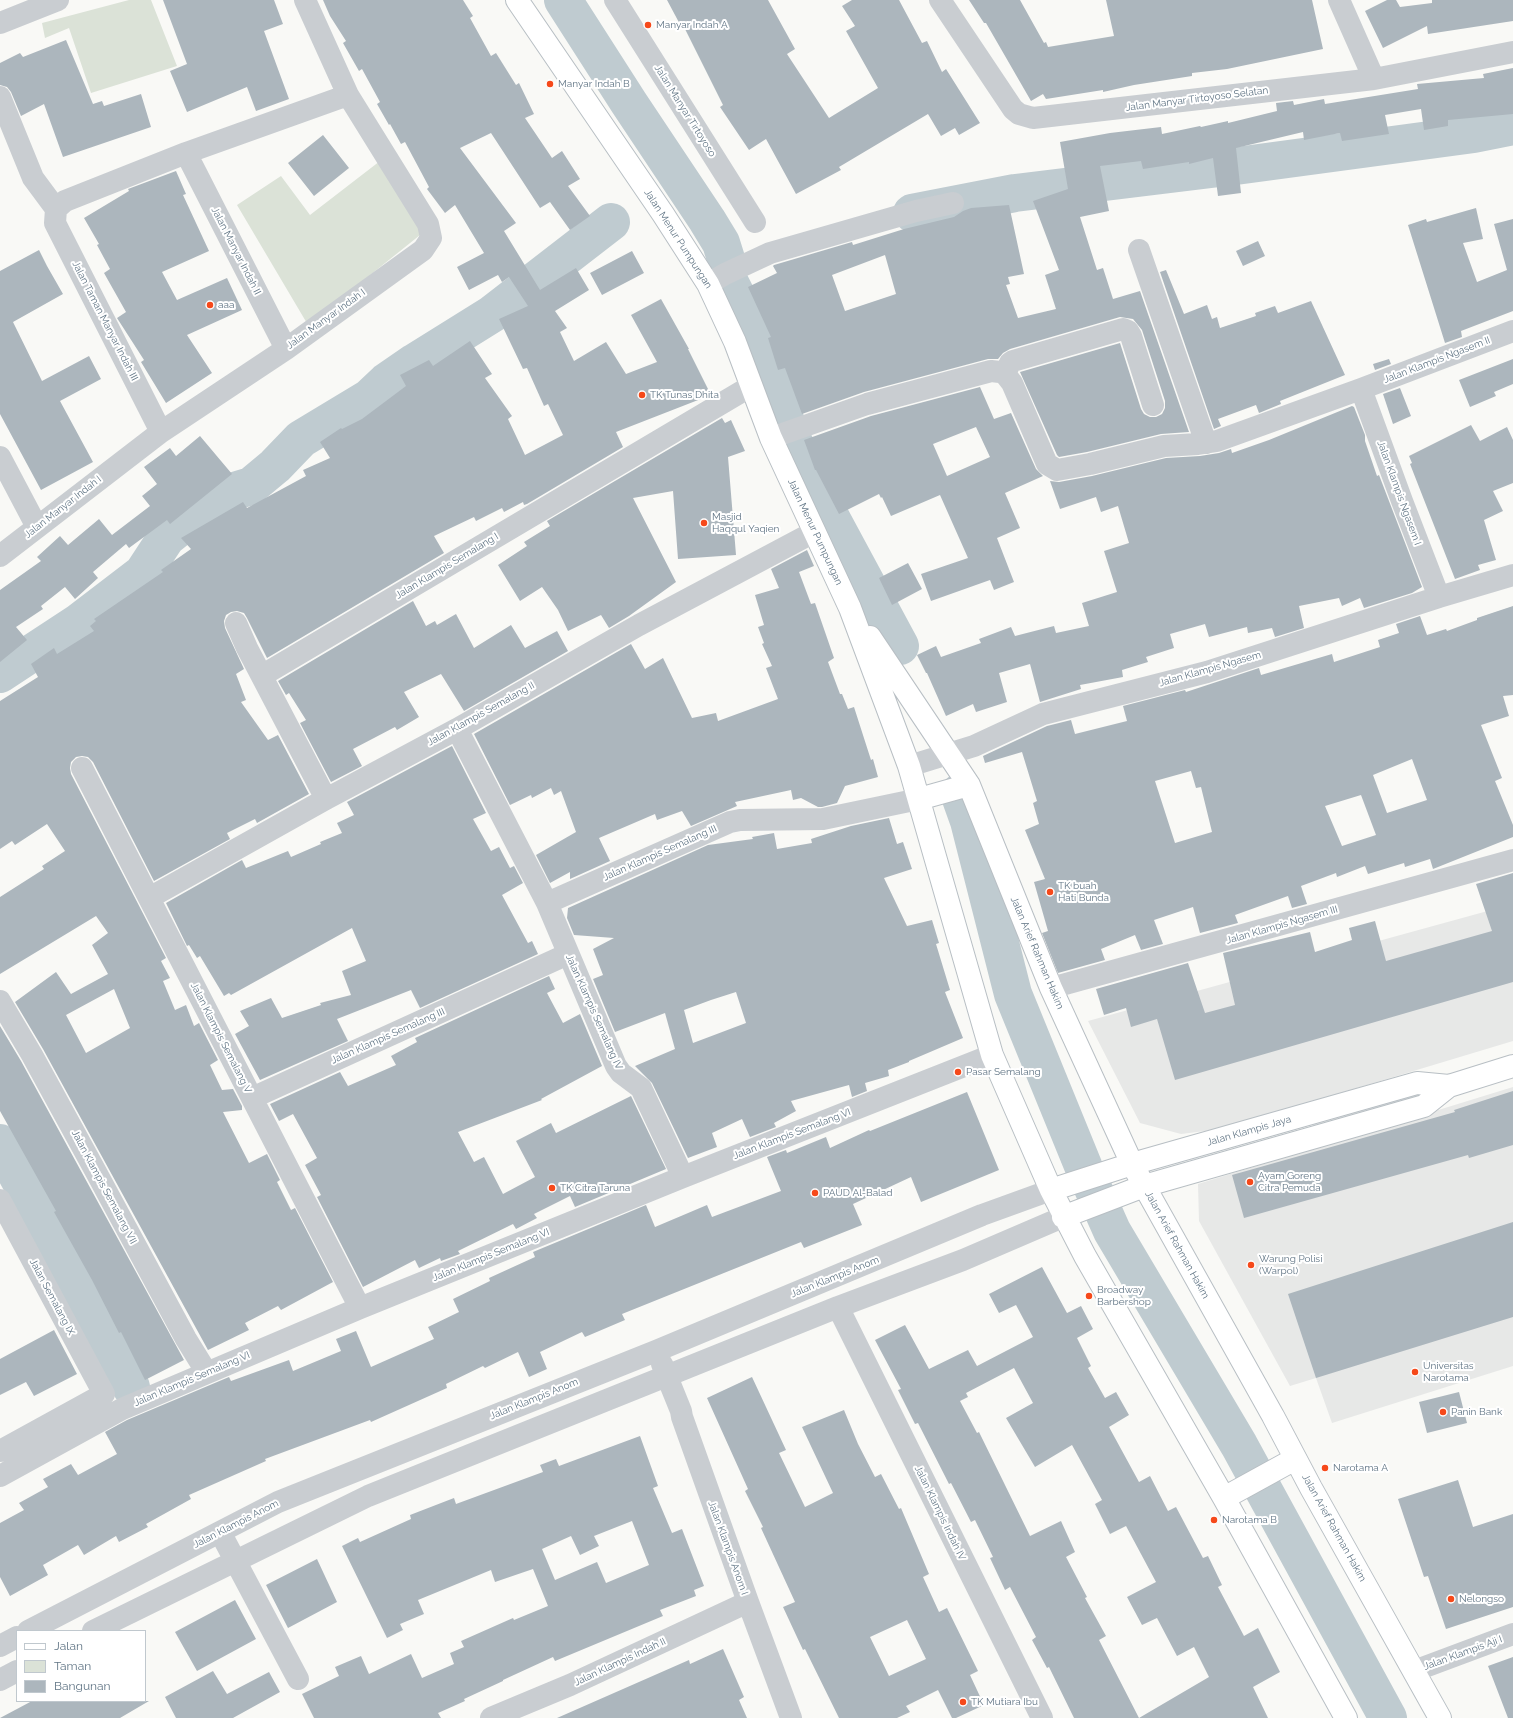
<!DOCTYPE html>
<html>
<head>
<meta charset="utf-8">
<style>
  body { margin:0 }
  #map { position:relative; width:1513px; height:1718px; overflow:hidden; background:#f9f9f6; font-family:Raleway,sans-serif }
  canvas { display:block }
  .legend { position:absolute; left:16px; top:1630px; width:130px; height:72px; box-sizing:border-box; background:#fff; border:1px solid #c0c8ce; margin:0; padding:5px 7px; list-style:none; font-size:12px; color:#617585 }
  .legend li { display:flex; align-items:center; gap:8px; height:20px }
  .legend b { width:20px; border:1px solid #c0c8ce }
</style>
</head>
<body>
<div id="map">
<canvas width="1513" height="1718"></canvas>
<ul class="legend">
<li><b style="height:5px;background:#fff"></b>Jalan</li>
<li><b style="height:11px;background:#dbe2d7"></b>Taman</li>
<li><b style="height:11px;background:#acb6bd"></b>Bangunan</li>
</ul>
</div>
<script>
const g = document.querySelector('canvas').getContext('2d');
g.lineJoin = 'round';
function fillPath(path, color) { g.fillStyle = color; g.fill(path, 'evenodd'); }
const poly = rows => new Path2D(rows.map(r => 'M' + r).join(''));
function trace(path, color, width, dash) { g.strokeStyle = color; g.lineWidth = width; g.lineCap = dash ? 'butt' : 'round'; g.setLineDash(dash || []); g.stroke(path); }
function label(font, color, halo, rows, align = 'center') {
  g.font = font + ' Raleway,sans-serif'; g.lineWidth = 4; g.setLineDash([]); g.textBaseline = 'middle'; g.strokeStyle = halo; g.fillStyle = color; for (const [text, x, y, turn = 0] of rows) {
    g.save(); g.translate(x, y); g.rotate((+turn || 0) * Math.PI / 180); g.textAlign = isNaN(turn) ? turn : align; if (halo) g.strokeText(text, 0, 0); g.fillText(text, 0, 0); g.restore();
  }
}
const built = poly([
  [1513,904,1513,1041,1221,1129,1181,1134,1140,1123,1088,1021],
  [1513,1087,1513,1366,1332,1423,1316,1378,1290,1386,1199,1221,1198,1184]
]);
const green = poly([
  [129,0,151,0,177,66,91,93,69,28,45,38,42,23],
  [380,161,425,231,308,325,237,205,281,176,310,215]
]);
const river = poly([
  [563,0,629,103,707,220,721,243,726,259,727,277,757,336,789,431,810,479,900,646],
  [912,213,1015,193,1236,166,1474,134,1513,126],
  [0,674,79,622,143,573,166,538,205,507,228,493,251,486,275,466,301,439,369,398,386,382,415,362,492,314,611,222],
  [959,793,969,821,1013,994,1084,1168,1112,1231,1239,1445,1388,1718],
  [0,1143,131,1387]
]);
const building = poly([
  [163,0,274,0,283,24,264,31,289,99,256,111,247,87,187,112,170,71,187,64],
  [323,0,463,0,473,16,470,18,491,56,496,53,516,85,519,83,534,114,525,118,552,158,562,151,580,179,568,186,590,216,570,230,550,202,540,208,491,133,460,148,516,223,504,231,540,290,576,268,589,290,555,311,567,328,560,332,574,361,606,342,626,374,657,362,631,315,661,299,689,349,688,349,711,395,616,432,623,447,527,504,524,505,523,502,504,512,502,508,476,521,474,517,434,536,444,553,267,658,247,618,244,613,237,611,231,612,226,615,224,621,225,628,244,669,236,674,246,700,241,702,268,740,278,735,309,794,257,823,255,819,227,833,230,839,154,881,93,762,88,757,82,756,76,757,71,762,70,768,71,774,166,958,161,961,170,978,163,981,175,1010,186,1005,194,1026,199,1023,218,1060,210,1065,222,1090,233,1089,242,1106,242,1110,223,1112,249,1163,267,1154,280,1180,277,1182,291,1210,295,1208,333,1282,281,1310,278,1306,245,1323,249,1330,208,1350,43,1049,15,1002,56,972,71,994,108,974,92,945,108,933,96,916,0,974,0,897,44,869,42,866,65,851,47,824,15,845,12,841,0,849,0,701,38,677,31,664,54,648,57,654,94,631,90,626,96,621,94,619,163,572,161,570,191,549,181,538,243,502,247,508,306,476,303,470,330,458,320,442,341,428,342,429,362,419,406,386,400,375,429,360,433,366,470,341,492,374,485,378,512,416,508,419,525,455,563,435,548,404,544,406,527,368,523,369,499,319,528,306,509,277,502,282,498,275,469,290,457,267,484,253,455,205,445,213,427,189,429,187,405,142,401,144,390,124,389,125,377,104,380,102,362,69,359,71,343,43,346,41,330,16],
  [114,989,130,1028,86,1053,66,1015],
  [667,0,768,0,795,49,787,54,829,118,878,88,846,31,855,26,842,6,852,0,899,0,922,43,927,41,942,72,946,69,980,123,959,135,955,128,941,136,928,114,839,167,841,170,796,194,766,139,749,150,720,107,723,105,685,29,683,30],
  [969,0,1020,0,1044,43,1046,42,1048,47,1114,36,1106,0,1312,0,1323,49,1227,69,1192,73,1192,76,1134,85,1103,92,1103,90,1046,99,1043,94,1031,101,986,23,984,23],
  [1387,0,1396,0,1400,7,1432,3,1432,0,1513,0,1513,21,1428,34,1427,26,1383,48,1365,11],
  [66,40,93,104,102,101,104,106,141,94,151,127,63,157,44,104,21,116,11,92,7,87,0,85,0,63,20,53,23,57],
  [1513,68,1513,114,1448,120,1448,126,1424,130,1421,109,1385,115,1389,134,1342,141,1340,133,1304,140,1303,132,1236,148,1241,193,1218,196,1213,158,1189,164,1189,162,1143,169,1141,161,1100,166,1109,211,1080,217,1097,270,1103,268,1113,299,1140,291,1189,432,1161,434,1087,452,1059,457,1057,455,1020,372,1120,343,1141,409,1144,414,1150,417,1156,417,1162,414,1165,408,1165,401,1142,330,1133,319,1120,317,1010,349,1003,353,998,359,988,359,864,392,802,414,785,368,778,370,768,338,771,337,748,287,777,273,773,266,774,265,852,242,853,245,904,229,954,217,963,211,971,208,1009,205,1024,274,1008,277,1010,284,1006,285,1018,318,1056,309,1045,275,1059,270,1033,201,1068,189,1060,142,1110,133,1161,127,1162,134,1200,126,1201,127,1228,121,1228,123,1277,111,1276,103,1293,101,1294,105,1324,99,1325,104,1418,89,1417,84,1484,78,1483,74],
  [885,255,896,294,845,311,832,275],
  [323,135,349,168,314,196,288,163],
  [176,171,186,194,183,195,209,251,162,272,177,300,227,278,242,310,187,335,212,373,166,403,141,362,144,360,117,318,126,312,104,273,110,269,97,245,99,244,84,218,129,191,128,189],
  [1476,208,1483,239,1463,243,1477,282,1507,270,1494,224,1513,219,1513,311,1461,331,1462,337,1445,343,1408,225,1426,219,1427,222],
  [1258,241,1265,256,1243,266,1236,251],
  [39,250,47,266,63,294,13,322,42,381,89,356,101,379,60,401,93,462,41,490,0,414,0,271],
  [632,251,644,273,602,295,590,273],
  [1166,270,1184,314,1207,305,1212,319,1217,317,1220,328,1256,316,1255,313,1275,306,1278,313,1311,301,1345,375,1280,401,1281,404,1259,413,1256,405,1218,419,1221,426,1214,429,1160,272],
  [1389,359,1391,364,1375,370,1373,364],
  [1513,359,1513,384,1494,392,1496,396,1470,407,1459,380],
  [980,387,994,419,1011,413,1036,469,1043,476,1005,493,1020,528,997,538,1014,582,994,590,990,580,931,601,921,574,968,558,940,495,891,516,882,497,881,498,879,494,839,514,816,470,815,470,804,440,871,416],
  [976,427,990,457,947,476,933,444],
  [1400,388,1411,416,1393,424,1383,394],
  [1352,406,1354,407,1365,435,1365,441,1377,476,1379,475,1422,587,1412,593,1364,608,1360,598,1342,606,1339,598,1299,606,1304,628,1275,637,1272,628,1248,633,1247,627,1209,637,1205,624,1170,634,1174,648,1146,657,1148,662,1122,670,1123,677,1080,685,1081,689,1040,702,1030,664,999,673,1007,702,976,712,973,704,946,716,927,673,926,673,917,655,936,646,941,657,981,643,979,639,1011,627,1015,636,1054,626,1056,633,1089,626,1082,603,1117,592,1104,551,1129,543,1118,506,1101,512,1096,497,1060,509,1050,481,1059,482,1092,476,1166,458,1200,456,1219,453,1231,449,1232,453,1269,440],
  [722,418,725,423,731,420,745,451,728,457,736,555,678,559,673,491,633,498,676,582,629,616,609,628,601,615,568,631,558,610,542,587,520,601,498,565,527,546,524,542,550,526,547,521],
  [1471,425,1480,441,1507,427,1513,440,1513,483,1493,491,1503,511,1484,520,1496,560,1478,565,1480,570,1455,579,1410,464,1412,463,1409,456],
  [200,436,232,474,170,524,167,520,129,548,126,544,93,572,98,578,75,599,65,587,41,606,43,609,16,627,27,640,0,662,0,590,41,561,37,557,60,536,68,545,99,519,112,535,150,506,142,496,157,484,144,467,170,448,176,456],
  [807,550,814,566,799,572,811,604,815,603,834,658,828,662,840,694,842,694,848,709,854,707,871,760,873,759,878,777,845,786,837,803,822,807,818,807,801,798,793,800,791,790,735,802,737,806,691,826,682,811,657,820,655,814,599,838,610,861,570,879,570,872,550,883,536,855,576,832,561,791,554,795,551,788,532,798,531,795,510,805,474,734,631,644,645,669,663,658,692,718,716,713,718,721,778,699,766,668,772,666,762,644,764,643,758,627,764,625,755,595,779,588,771,569],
  [908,563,922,589,892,605,879,578],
  [413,601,426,626,435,621,437,625,456,614,474,648,511,625,525,648,557,631,568,651,464,711,441,674,404,692,419,717,397,730,395,727,353,749,362,766,331,782,300,723,306,720,289,693,286,695,278,681],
  [1513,606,1513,695,1503,696,1509,716,1481,725,1502,778,1495,781,1513,825,1513,837,1433,869,1430,859,1405,867,1404,863,1368,874,1365,866,1337,877,1336,873,1301,886,1307,904,1292,908,1288,896,1235,915,1238,923,1200,933,1193,907,1154,920,1163,944,1141,950,1135,935,1101,949,1105,960,1058,973,1042,933,1048,931,1034,882,1045,879,1025,830,1039,824,1033,803,1037,801,1022,752,985,763,983,756,1047,726,1071,720,1075,734,1127,721,1123,706,1185,690,1186,692,1259,668,1261,675,1332,654,1334,662,1380,647,1378,640,1399,633,1396,624,1420,616,1427,635,1446,629,1447,631,1477,620,1477,618],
  [1412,759,1427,800,1387,813,1373,775],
  [1191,771,1196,788,1201,787,1212,832,1175,843,1155,781],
  [1361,795,1376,835,1342,846,1325,806],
  [452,746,486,813,473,819,491,851,499,847,510,868,514,866,523,883,502,895,528,943,532,941,538,954,420,1008,411,990,337,1019,348,1041,260,1080,235,1034,249,1026,240,1011,271,998,282,1018,321,1005,320,1003,351,995,342,971,366,961,352,928,231,995,229,993,224,996,200,956,197,958,189,945,187,946,166,903,242,860,246,868,288,851,291,857,321,844,320,842,342,833,337,823,354,815,347,802],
  [889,818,897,844,903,842,912,869,884,878,907,926,932,920,939,943,936,944,950,990,945,992,963,1038,909,1061,909,1062,888,1070,889,1076,865,1083,867,1091,852,1097,849,1085,791,1101,796,1111,774,1123,776,1127,750,1137,742,1119,712,1133,717,1147,688,1158,652,1083,635,1066,675,1049,665,1013,615,1032,593,979,603,975,593,949,614,938,574,935,567,918,568,908,708,845,753,839,752,837,774,833,777,849,812,843,811,839,851,826],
  [736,992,746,1023,693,1043,684,1010,711,1000],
  [1513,873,1513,982,1175,1080,1157,1019,1131,1027,1126,1008,1104,1015,1096,989,1188,963,1205,1013,1235,1005,1223,953,1310,932,1315,952,1352,940,1349,928,1375,921,1386,961,1492,931,1476,884],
  [549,976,555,989,547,993,563,1023,580,1014,602,1066,541,1099,542,1100,458,1132,474,1162,484,1157,503,1194,535,1177,516,1141,551,1123,556,1133,631,1096,666,1169,575,1207,570,1196,534,1214,537,1218,516,1229,513,1224,458,1251,460,1254,441,1261,440,1258,419,1268,415,1260,363,1287,317,1197,321,1195,305,1165,317,1158,293,1114,279,1121,270,1104,340,1072,348,1086,396,1065,391,1056,417,1042,415,1038],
  [0,1026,21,1061,184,1360,145,1380,121,1332,119,1333,92,1280,54,1212,56,1211,0,1111],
  [1513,1091,1513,1145,1469,1158,1468,1155,1244,1218,1232,1175,1455,1112,1454,1110],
  [967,1092,999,1170,921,1202,911,1177,853,1204,862,1225,804,1248,801,1242,622,1314,625,1320,585,1337,582,1332,540,1352,547,1369,529,1377,518,1352,485,1368,483,1366,446,1384,447,1388,371,1422,370,1420,265,1459,266,1461,189,1495,191,1499,146,1524,148,1527,119,1542,116,1536,84,1555,78,1545,43,1565,48,1575,10,1596,0,1577,0,1523,24,1510,19,1503,48,1487,43,1479,71,1464,78,1475,117,1454,105,1432,127,1420,229,1377,231,1381,289,1360,293,1371,341,1351,336,1339,356,1331,371,1367,434,1339,428,1327,459,1312,453,1299,490,1281,489,1278,535,1257,533,1252,646,1205,655,1227,707,1205,712,1217,781,1191,767,1157,786,1150,787,1153,826,1137,830,1148,869,1130,870,1131],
  [1513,1222,1513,1317,1316,1378,1288,1294],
  [1042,1267,1067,1313,1081,1306,1093,1329,1077,1338,1091,1366,1088,1368,1105,1398,1116,1392,1129,1415,1109,1427,1139,1482,1150,1476,1168,1511,1176,1507,1203,1558,1208,1556,1222,1585,1218,1587,1244,1636,1258,1628,1280,1672,1253,1687,1268,1718,1074,1718,1049,1667,1047,1668,1032,1640,1036,1637,1010,1587,1005,1590,990,1558,993,1557,975,1520,971,1522,951,1483,949,1484,918,1423,915,1424,898,1390,901,1389,875,1340,905,1325,929,1369,968,1350,977,1366,1033,1337,1016,1305,999,1313,989,1294],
  [1014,1368,1033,1403,1006,1418,1035,1467,1072,1445,1102,1500,1095,1504,1110,1534,1126,1526,1156,1582,1127,1597,1142,1625,1157,1618,1177,1656,1194,1647,1209,1677,1139,1718,1099,1640,1106,1636,1085,1598,1087,1597,1066,1557,1075,1552,1061,1521,1030,1536,979,1432,977,1433,960,1401,968,1397,966,1393],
  [54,1330,77,1374,34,1396,26,1382,0,1395,0,1359],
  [752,1377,786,1450,779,1453,805,1507,833,1493,802,1427,844,1410,858,1444,875,1477,881,1474,899,1509,901,1508,929,1574,923,1577,939,1612,947,1608,978,1671,970,1675,984,1705,956,1718,952,1718,938,1690,906,1706,910,1712,897,1718,839,1718,805,1649,803,1650,783,1607,795,1602,761,1528,763,1527,745,1491,748,1489,707,1398],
  [907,1620,926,1659,889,1676,870,1637],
  [1459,1392,1467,1423,1427,1433,1419,1402],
  [640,1436,658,1486,653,1488,672,1533,682,1529,704,1586,694,1590,696,1596,660,1610,663,1616,555,1661,553,1657,503,1680,503,1681,464,1699,465,1701,438,1713,441,1718,314,1718,302,1694,339,1676,335,1667,361,1656,369,1674,411,1654,422,1678,454,1664,450,1653,464,1647,461,1641,513,1618,514,1620,548,1606,533,1569,495,1582,491,1570,418,1600,424,1614,400,1624,403,1630,387,1638,342,1546,358,1538,360,1542,411,1519,410,1515,454,1498,456,1504,543,1472,540,1465,556,1459,559,1466],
  [632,1521,649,1565,606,1583,597,1562,555,1580,542,1549,571,1536,580,1555,599,1546,594,1536],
  [1458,1480,1473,1527,1513,1514,1513,1607,1446,1629,1428,1576,1424,1577,1398,1499],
  [317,1559,337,1602,288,1628,266,1585],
  [235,1600,256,1639,197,1671,175,1632],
  [723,1649,744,1697,739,1700,747,1718,557,1718,689,1660,690,1664],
  [1513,1657,1513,1718,1508,1718,1488,1666],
  [213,1671,227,1694,269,1672,280,1692,233,1718,176,1718,165,1697],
  [32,1701,149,1701,120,1718,0,1718]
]);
const street = poly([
  [615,0,755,222],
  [940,0,1013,109,1019,114,1033,118,1374,79,1513,52],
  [1339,0,1374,79],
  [0,23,58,0],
  [0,97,33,178,56,209],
  [186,153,286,349],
  [56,209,65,201,186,153,348,95],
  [56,209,55,223,161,432],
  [1139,250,1206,443],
  [708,284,725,274,770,253,916,211,953,203],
  [1005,374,1010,363,1013,361,1123,329,1128,331,1131,336,1153,405],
  [1361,389,1402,501,1439,597],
  [771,438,867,404,991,371,1000,372,1005,374,1012,383,1047,464,1057,470,1090,464,1164,446,1198,444,1217,441,1361,389,1513,331],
  [0,457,37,527],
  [0,556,161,432,286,349,423,250,431,238,428,224,348,95,305,0],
  [236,623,247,648,326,799],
  [263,675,751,386],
  [457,729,547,903,616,1066,621,1073,641,1088,683,1177],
  [909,766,974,746,1043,714,1207,672,1439,597,1513,575],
  [82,768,360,1308],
  [149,898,326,799,457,729,639,625,814,532],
  [547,903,730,822,740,820,823,819,919,799],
  [1051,988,1513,860],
  [0,1001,32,1055,96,1172,186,1339,207,1373],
  [252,1098,568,954],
  [0,1200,104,1394,0,1451],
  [838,1307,1042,1718],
  [662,1364,681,1411,682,1417,748,1602,791,1718],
  [0,1476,122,1409,360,1308,683,1177,992,1055],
  [220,1532,298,1679],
  [28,1631,278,1502,656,1351,982,1215,1051,1190],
  [93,1631,368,1496,838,1307,963,1260,1063,1217],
  [0,1646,17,1637],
  [1414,1671,1513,1634],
  [0,1680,17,1671],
  [491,1718,570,1685,748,1602]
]);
const secondary = poly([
  [517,0,663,214,708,284,735,342,771,438,850,608,909,766,992,1055,1051,1190,1085,1256,1224,1498,1346,1718],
  [870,637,969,785,1051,988,1132,1164,1273,1416,1311,1488,1440,1718],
  [919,799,969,785],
  [1051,1190,1132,1164,1417,1083,1449,1086],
  [1063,1217,1144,1186,1424,1106,1449,1086,1513,1066],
  [1224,1498,1295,1459]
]);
const markers = [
  [648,25,4,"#f6491a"],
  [550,84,4,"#f6491a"],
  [210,305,4,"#f6491a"],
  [642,395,4,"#f6491a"],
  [704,523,4,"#f6491a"],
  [1050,892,4,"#f6491a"],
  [958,1072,4,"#f6491a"],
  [1250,1182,4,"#f6491a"],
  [552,1188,4,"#f6491a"],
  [815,1193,4,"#f6491a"],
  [1251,1265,4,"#f6491a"],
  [1089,1296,4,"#f6491a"],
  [1415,1372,4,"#f6491a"],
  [1443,1412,4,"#f6491a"],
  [1325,1468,4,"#f6491a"],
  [1214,1520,4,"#f6491a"],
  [1451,1599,4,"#f6491a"],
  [963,1702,4,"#f6491a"]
];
const poiNames = [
  ["Manyar Indah A",656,25],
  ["Manyar Indah B",558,84],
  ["aaa",218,305],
  ["TK Tunas Dhita",650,395],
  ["Masjid",712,517],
  ["Haqqul Yaqien",712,529],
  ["TK buah",1058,886],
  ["Hati Bunda",1058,898],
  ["Pasar Semalang",966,1072],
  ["Ayam Goreng",1258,1176],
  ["Citra Pemuda",1258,1188],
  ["TK Citra Taruna",560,1188],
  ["PAUD Al-Balad",823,1193],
  ["Warung Polisi",1259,1259],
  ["(Warpol)",1259,1271],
  ["Broadway",1097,1290],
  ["Barbershop",1097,1302],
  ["Universitas",1423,1366],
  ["Narotama",1423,1378],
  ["Panin Bank",1451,1412],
  ["Narotama A",1333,1468],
  ["Narotama B",1222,1520],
  ["Nelongso",1459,1599],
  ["TK Mutiara Ibu",971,1702]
];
const streetNames = [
  ["Jalan Manyar Tirtoyoso Selatan",1197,99,-7],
  ["Jalan Manyar Tirtoyoso",685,111,58],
  ["Jalan Menur Pumpungan",678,239,57],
  ["Jalan Manyar Indah II",236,251,63],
  ["Jalan Manyar Indah I",326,319,-36],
  ["Jalan Taman Manyar Indah III",105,321,63],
  ["Jalan Klampis Ngasem II",1437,360,-21],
  ["Jalan Klampis Ngasem I",1399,493,70],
  ["Jalan Manyar Indah I",63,507,-38],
  ["Jalan Menur Pumpungan",815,532,65],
  ["Jalan Klampis Semalang I",447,566,-31],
  ["Jalan Klampis Ngasem",1210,669,-16],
  ["Jalan Klampis Semalang II",481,714,-29],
  ["Jalan Klampis Semalang III",660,853,-24],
  ["Jalan Klampis Ngasem III",1282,925,-16],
  ["Jalan Arief Rahman Hakim",1037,953,67],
  ["Jalan Klampis Semalang IV",594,1012,66],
  ["Jalan Klampis Semalang III",388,1036,-24],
  ["Jalan Klampis Semalang V",221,1038,63],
  ["Jalan Klampis Jaya",1249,1131,-16],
  ["Jalan Klampis Semalang VI",792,1134,-21],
  ["Jalan Klampis Semalang VII",104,1187,62],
  ["Jalan Arief Rahman Hakim",1177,1245,61],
  ["Jalan Klampis Semalang VI",491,1255,-22],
  ["Jalan Klampis Anom",835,1277,-22],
  ["Jalan Semalang IX",52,1297,62],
  ["Jalan Klampis Semalang VI",192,1379,-23],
  ["Jalan Klampis Anom",534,1399,-22],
  ["Jalan Klampis Indah IV",940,1513,64],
  ["Jalan Klampis Anom",236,1524,-27],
  ["Jalan Arief Rahman Hakim",1334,1528,61],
  ["Jalan Klampis Anom I",728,1548,70],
  ["Jalan Klampis Aji I",1463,1653,-20],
  ["Jalan Klampis Indah II",620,1662,-25]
];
fillPath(built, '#e7e8e7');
fillPath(green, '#dbe2d7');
trace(river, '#bfcbd0', 38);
fillPath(building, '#acb6bd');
trace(secondary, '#b8bfc4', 24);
trace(street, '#c9cdd1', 22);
trace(secondary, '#fff', 22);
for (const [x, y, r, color] of markers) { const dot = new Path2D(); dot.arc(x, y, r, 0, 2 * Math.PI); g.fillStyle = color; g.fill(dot); trace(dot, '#fff', 1.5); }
label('10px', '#617585', '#fff', poiNames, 'left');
label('10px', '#617585', '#fff', streetNames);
</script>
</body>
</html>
